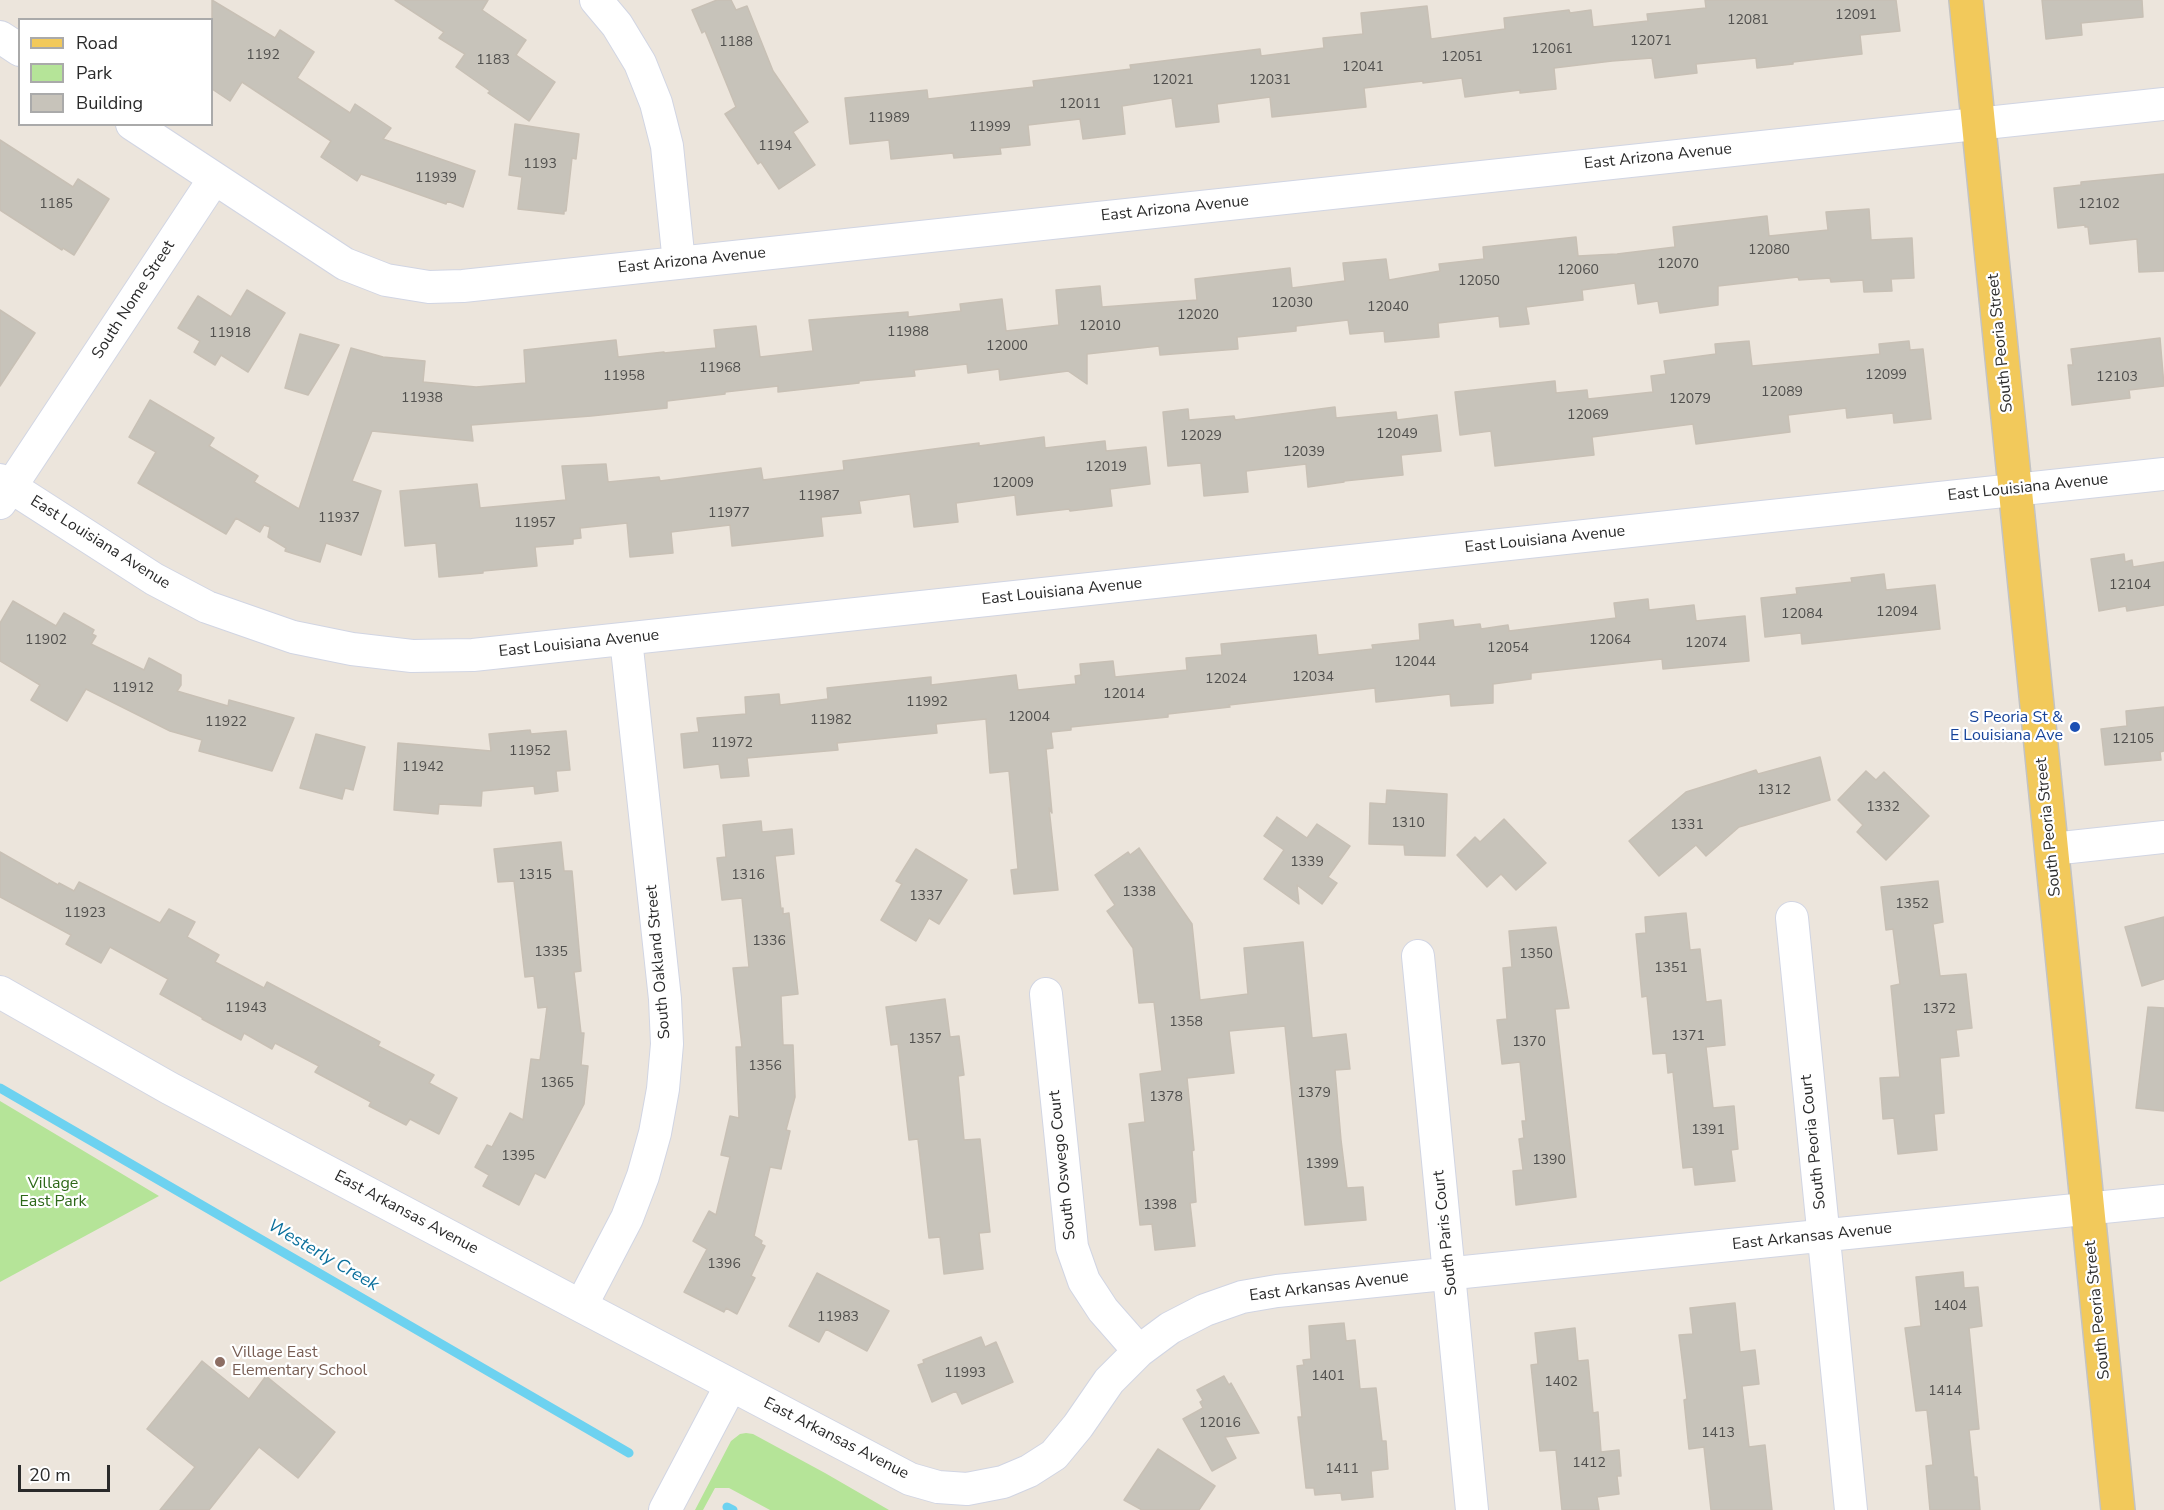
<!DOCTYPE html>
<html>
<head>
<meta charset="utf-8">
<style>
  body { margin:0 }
  #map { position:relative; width:2164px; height:1510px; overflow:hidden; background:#ece5dc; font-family:"Nunito Sans",sans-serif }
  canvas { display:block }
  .legend { position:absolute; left:18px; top:18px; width:195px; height:108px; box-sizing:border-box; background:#fff; border:2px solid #aaa; margin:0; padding:8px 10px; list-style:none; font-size:18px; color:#2a2a2a }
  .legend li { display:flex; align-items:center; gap:12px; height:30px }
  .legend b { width:30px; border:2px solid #aaa }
  .scale { position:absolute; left:18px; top:1465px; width:92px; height:27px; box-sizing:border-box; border:3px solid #2a2a2a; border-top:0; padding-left:8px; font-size:18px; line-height:21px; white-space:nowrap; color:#2a2a2a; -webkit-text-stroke:4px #fff; paint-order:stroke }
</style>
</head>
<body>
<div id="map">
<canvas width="2164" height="1510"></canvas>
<ul class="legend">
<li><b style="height:8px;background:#f2c95b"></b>Road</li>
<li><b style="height:16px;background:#b5e498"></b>Park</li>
<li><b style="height:16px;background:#c7c3ba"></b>Building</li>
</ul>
<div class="scale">20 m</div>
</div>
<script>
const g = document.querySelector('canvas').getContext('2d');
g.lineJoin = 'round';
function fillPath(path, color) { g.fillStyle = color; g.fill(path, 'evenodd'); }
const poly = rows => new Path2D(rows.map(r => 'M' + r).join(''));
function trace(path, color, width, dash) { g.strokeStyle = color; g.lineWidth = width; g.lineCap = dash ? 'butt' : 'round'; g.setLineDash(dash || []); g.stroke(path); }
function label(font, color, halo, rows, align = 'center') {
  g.font = font + ' "Nunito Sans",sans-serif'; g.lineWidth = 4.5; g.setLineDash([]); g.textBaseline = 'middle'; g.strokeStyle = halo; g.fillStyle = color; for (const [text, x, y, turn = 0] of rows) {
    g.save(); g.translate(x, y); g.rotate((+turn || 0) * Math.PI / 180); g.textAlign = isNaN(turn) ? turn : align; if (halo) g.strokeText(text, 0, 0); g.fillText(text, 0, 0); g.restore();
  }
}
const green = poly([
  [0,1101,159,1196,0,1282],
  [746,1433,753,1434,825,1473,889,1510,770,1510,729,1488,715,1488,703,1510,695,1510,731,1441,740,1434]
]);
const stream = poly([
  [0,1088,629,1453],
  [727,1507,733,1510]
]);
const building = poly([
  [212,0,275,38,280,30,314,52,297,78,350,113,355,104,391,128,383,139,475,171,463,207,447,201,446,204,361,174,357,181,321,157,331,141,242,82,230,101,212,89,212,0],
  [395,0,488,0,482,10,526,40,516,55,555,82,529,121,488,93,490,91,456,67,465,54,439,38,444,32,395,0],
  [717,0,731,0,736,10,747,6,773,71,808,122,793,132,815,165,779,189,761,162,758,164,725,114,736,107,705,31,702,33,692,10,717,0],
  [1705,0,1896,0,1900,31,1860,35,1862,54,1793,62,1793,64,1757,68,1756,58,1696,64,1697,73,1655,78,1652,58,1612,61,1554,68,1556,89,1520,93,1520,90,1465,97,1462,78,1423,83,1423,81,1364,88,1366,107,1272,117,1270,97,1217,104,1219,122,1176,127,1172,98,1122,106,1125,134,1083,139,1080,119,1028,125,1030,145,1000,148,1001,154,954,158,953,153,891,159,889,140,850,144,845,98,927,90,928,99,1034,87,1033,81,1131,69,1130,65,1260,49,1261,56,1324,48,1323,38,1363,34,1361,13,1427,6,1431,39,1505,29,1504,18,1569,10,1570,13,1591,10,1593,27,1648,21,1647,14,1706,8,1705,0],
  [2042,0,2142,0,2143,17,2081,23,2082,35,2046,39,2042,0],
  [515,124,579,134,576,159,572,158,566,211,564,211,564,214,518,209,522,177,509,175,515,124],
  [0,140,73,187,78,179,109,199,74,255,63,248,62,250,0,210,0,140],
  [2164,174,2164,271,2139,272,2137,239,2090,244,2088,227,2085,227,2085,225,2058,228,2054,188,2081,185,2081,182,2164,174],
  [1869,209,1871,240,1912,238,1914,278,1891,279,1892,291,1864,292,1863,280,1831,282,1830,278,1799,280,1798,277,1718,286,1718,305,1660,313,1658,301,1638,304,1635,283,1582,290,1583,300,1526,307,1529,324,1500,327,1499,316,1438,323,1439,337,1385,342,1384,331,1350,334,1348,320,1296,326,1296,331,1237,337,1238,349,1160,355,1159,346,1087,354,1087,384,1068,371,1000,380,999,369,968,373,967,364,914,370,915,376,859,381,859,383,778,392,778,386,725,392,725,394,667,401,667,408,591,416,471,425,473,441,372,431,352,481,381,491,361,555,326,543,320,562,285,551,286,548,268,537,270,527,264,525,260,532,236,518,226,534,138,483,156,452,129,437,150,400,214,438,209,446,258,476,254,482,299,509,351,348,383,357,425,361,423,382,476,387,526,383,524,350,616,340,618,357,664,352,664,353,716,348,714,330,756,326,760,357,813,351,809,320,908,312,908,317,961,311,960,304,1002,299,1006,331,1059,325,1056,290,1100,286,1102,307,1197,300,1195,279,1290,268,1292,288,1345,281,1343,263,1386,259,1389,280,1440,271,1439,264,1484,259,1483,247,1576,237,1578,256,1617,254,1675,247,1673,227,1767,216,1769,236,1828,230,1826,212,1869,209],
  [247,290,285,313,248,372,221,355,215,365,194,352,200,341,178,328,198,296,231,317,247,290],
  [0,310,35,333,0,386,0,310],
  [300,334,339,345,308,395,285,388,300,334],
  [2160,338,2164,386,2129,390,2130,398,2072,405,2068,365,2073,365,2071,349,2160,338],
  [1749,341,1752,366,1880,354,1879,344,1909,341,1910,350,1923,349,1931,419,1894,423,1893,413,1847,418,1846,408,1788,415,1790,432,1696,444,1693,424,1592,437,1594,455,1495,466,1491,431,1460,435,1455,392,1555,381,1556,393,1587,390,1588,399,1653,392,1651,376,1666,374,1664,361,1716,354,1715,344,1749,341],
  [1335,407,1336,418,1396,412,1397,420,1437,415,1441,451,1401,455,1403,475,1344,481,1344,482,1308,487,1306,464,1246,471,1248,492,1204,496,1201,463,1168,466,1163,412,1188,409,1189,420,1234,416,1235,420,1335,407],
  [1044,437,1045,448,1105,441,1106,451,1146,447,1150,484,1110,489,1112,506,1070,511,1069,509,1017,515,1015,495,956,503,958,522,914,527,910,494,859,501,861,513,821,517,823,536,732,546,730,525,671,532,673,553,630,557,627,523,580,528,581,538,573,539,573,544,535,547,537,566,483,571,483,573,439,577,436,543,405,546,400,491,477,484,480,508,566,500,562,466,606,464,608,482,659,477,660,481,761,468,763,480,844,470,843,461,979,443,979,446,1044,437],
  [2124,554,2125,562,2132,560,2133,567,2164,562,2164,605,2127,611,2126,606,2099,611,2091,559,2124,554],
  [1884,574,1886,590,1935,585,1940,629,1802,644,1801,633,1765,637,1761,598,1797,594,1796,588,1852,582,1851,578,1884,574],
  [1648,599,1649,610,1694,605,1696,621,1745,616,1749,661,1663,669,1662,659,1531,673,1531,679,1493,684,1493,703,1451,706,1450,694,1376,702,1375,688,1229,705,1230,707,1168,714,1168,717,1071,727,1071,730,1051,732,1053,748,1046,749,1052,813,1049,808,1058,890,1014,894,1011,870,1018,869,1009,771,990,773,986,719,936,724,937,733,837,743,838,750,747,758,749,776,721,778,719,764,684,768,681,734,699,732,697,718,746,714,745,697,779,694,780,705,828,699,827,688,931,677,931,685,1016,675,1018,690,1076,684,1075,676,1081,675,1080,664,1113,661,1115,677,1187,670,1186,658,1222,655,1221,644,1316,635,1318,655,1373,649,1372,645,1420,640,1419,624,1453,620,1454,627,1480,624,1481,629,1508,625,1509,631,1616,618,1614,603,1648,599],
  [13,601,56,626,64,613,94,630,92,634,96,636,91,644,144,670,149,658,181,675,181,685,177,691,228,706,229,700,294,718,272,771,199,751,202,740,170,731,86,689,67,721,31,700,40,685,0,661,0,623,13,601],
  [2164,707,2164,751,2160,752,2161,760,2105,765,2101,729,2127,726,2126,711,2164,707],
  [530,730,531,734,566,731,570,770,556,771,558,791,535,794,534,786,482,791,481,806,439,804,438,814,394,810,398,743,491,751,489,734,530,730],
  [316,734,365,747,353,790,345,788,342,799,300,788,316,734],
  [1820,757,1830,800,1739,827,1706,856,1696,845,1659,876,1629,841,1686,792,1756,770,1758,774,1820,757],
  [1866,771,1876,780,1884,772,1929,816,1886,860,1857,832,1863,825,1838,800,1866,771],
  [1387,790,1447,794,1445,856,1405,855,1404,845,1369,844,1370,803,1386,804,1387,790],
  [1277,817,1307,838,1317,824,1350,846,1328,877,1337,883,1322,904,1297,885,1299,904,1264,879,1284,850,1264,836,1277,817],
  [1504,819,1546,863,1516,890,1501,874,1487,887,1457,855,1475,837,1480,842,1504,819],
  [761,821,762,832,792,829,794,854,775,856,781,909,783,908,783,914,789,913,798,994,781,996,783,1045,793,1045,795,1097,786,1130,790,1131,781,1169,770,1167,754,1236,762,1241,761,1244,765,1246,751,1276,755,1278,737,1314,726,1308,724,1312,684,1292,707,1249,693,1241,709,1211,716,1215,730,1157,721,1155,730,1116,739,1118,736,1047,742,1047,733,968,749,967,742,898,722,900,717,858,726,857,723,825,761,821],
  [561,842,564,871,572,871,581,971,574,972,581,1033,584,1033,581,1065,588,1066,584,1104,545,1178,535,1173,519,1205,483,1186,489,1175,475,1167,487,1145,492,1147,510,1113,523,1120,531,1059,540,1060,547,1007,538,1008,534,976,525,977,514,881,498,882,494,849,561,842],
  [1139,848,1192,924,1200,1000,1248,994,1244,948,1303,942,1312,1038,1346,1034,1350,1069,1335,1070,1341,1140,1347,1188,1363,1187,1366,1220,1305,1225,1285,1026,1229,1031,1234,1073,1187,1078,1194,1150,1192,1151,1196,1202,1190,1203,1195,1246,1155,1250,1152,1224,1140,1225,1129,1124,1145,1122,1140,1074,1162,1071,1154,1002,1139,1003,1133,948,1107,911,1115,905,1095,875,1128,852,1130,855,1139,848],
  [916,849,967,880,939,924,929,918,916,941,881,920,902,884,896,881,916,849],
  [0,852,58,885,59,883,74,891,79,882,160,923,169,909,195,922,187,937,219,955,215,962,264,988,267,982,380,1042,378,1046,434,1075,429,1083,457,1098,439,1134,410,1119,406,1125,369,1106,371,1102,315,1072,319,1066,275,1043,272,1049,244,1033,241,1040,202,1019,203,1018,160,994,168,979,110,947,101,963,66,944,71,935,0,897,0,852],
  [1938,881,1943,922,1933,924,1940,976,1966,974,1972,1028,1956,1030,1959,1056,1940,1058,1944,1113,1934,1114,1937,1150,1898,1154,1894,1118,1883,1119,1880,1078,1900,1077,1891,986,1900,984,1893,929,1886,930,1881,887,1938,881],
  [1686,913,1690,950,1700,949,1706,1002,1721,1000,1725,1045,1706,1047,1713,1108,1734,1106,1738,1149,1731,1150,1735,1181,1695,1185,1693,1167,1683,1168,1673,1072,1668,1073,1666,1053,1653,1054,1647,996,1642,997,1636,934,1646,933,1645,917,1686,913],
  [2164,917,2164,979,2142,986,2125,927,2164,917],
  [1556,927,1569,1008,1555,1009,1576,1197,1516,1205,1513,1171,1523,1170,1519,1139,1524,1138,1522,1121,1526,1121,1520,1062,1502,1064,1497,1020,1507,1019,1503,968,1512,967,1509,931,1556,927],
  [945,999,950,1037,959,1036,964,1075,958,1076,964,1140,980,1139,990,1232,979,1233,983,1269,944,1274,940,1237,929,1238,918,1139,909,1140,898,1044,891,1045,886,1007,945,999],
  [2148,1007,2164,1008,2164,1111,2136,1108,2148,1007],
  [1963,1272,1964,1288,1978,1287,1982,1326,1969,1328,1979,1429,1969,1430,1974,1477,1977,1477,1980,1510,1930,1510,1926,1466,1933,1465,1927,1410,1916,1411,1905,1328,1921,1326,1916,1277,1963,1272],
  [817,1273,889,1311,867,1351,826,1329,819,1342,789,1326,817,1273],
  [1735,1303,1740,1352,1755,1350,1759,1384,1742,1386,1749,1447,1765,1445,1772,1510,1711,1510,1704,1447,1689,1449,1684,1400,1687,1399,1679,1335,1693,1334,1690,1308,1735,1303],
  [1344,1323,1346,1341,1355,1340,1360,1389,1376,1388,1382,1441,1386,1441,1388,1469,1371,1471,1373,1497,1342,1500,1341,1493,1315,1495,1314,1488,1306,1488,1298,1417,1302,1417,1297,1366,1304,1365,1303,1360,1311,1359,1309,1326,1344,1323],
  [1575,1328,1578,1361,1588,1360,1593,1413,1598,1412,1601,1452,1619,1450,1621,1476,1617,1476,1619,1494,1597,1497,1599,1510,1562,1510,1556,1450,1540,1451,1531,1365,1538,1364,1535,1333,1575,1328],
  [981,1337,985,1347,996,1342,1013,1382,962,1404,956,1391,932,1402,918,1365,924,1363,923,1360,981,1337],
  [202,1361,249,1399,266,1376,335,1432,298,1478,259,1447,209,1510,160,1510,195,1467,147,1429,202,1361],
  [1224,1376,1229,1385,1231,1383,1259,1433,1225,1437,1236,1458,1212,1471,1183,1419,1203,1408,1200,1402,1203,1400,1197,1390,1224,1376],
  [1158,1449,1215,1486,1199,1510,1142,1510,1124,1500,1158,1449]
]);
const minor = poly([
  [596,0,617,25,640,63,656,103,667,146,679,263],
  [0,37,20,50],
  [132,124,345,264,386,280,429,287,463,286,2164,104],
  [0,480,154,579,207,607,293,637,352,649,412,656,473,655,2164,474],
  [0,503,214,179],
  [2052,849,2164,837],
  [1792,918,1851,1510],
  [1418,956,1472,1510],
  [0,992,169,1088,581,1306,910,1479,938,1487,967,1489,1003,1482,1029,1471,1054,1455,1078,1426,1109,1381,1139,1351,1170,1328,1205,1310,1242,1297,1277,1291,2164,1201],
  [1046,994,1072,1247,1084,1281,1103,1310,1139,1351],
  [581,1306,627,1218,643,1176,655,1133,663,1089,667,1044,665,999,626,639],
  [665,1510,731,1385]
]);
const major = poly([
  [1966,0,2118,1510]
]);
const markers = [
  [2075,727,6,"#1a4fb4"],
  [220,1362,6,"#8d6e63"]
];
const numberNames = [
  ["12091",1856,16],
  ["12081",1748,21],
  ["12071",1651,42],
  ["1188",736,43],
  ["12061",1552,50],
  ["1192",263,56],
  ["12051",1462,58],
  ["1183",493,61],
  ["12041",1363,68],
  ["12021",1173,81],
  ["12031",1270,81],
  ["12011",1080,105],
  ["11989",889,119],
  ["11999",990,128],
  ["1194",775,147],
  ["1193",540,165],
  ["11939",436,179],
  ["1185",56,205],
  ["12102",2099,205],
  ["12080",1769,251],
  ["12070",1678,265],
  ["12060",1578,271],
  ["12050",1479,282],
  ["12030",1292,304],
  ["12040",1388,308],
  ["12020",1198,316],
  ["12010",1100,327],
  ["11988",908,333],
  ["11918",230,334],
  ["12000",1007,347],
  ["11968",720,369],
  ["12099",1886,376],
  ["11958",624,377],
  ["12103",2117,378],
  ["12089",1782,393],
  ["11938",422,399],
  ["12079",1690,400],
  ["12069",1588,416],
  ["12049",1397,435],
  ["12029",1201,437],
  ["12039",1304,453],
  ["12019",1106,468],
  ["12009",1013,484],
  ["11987",819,497],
  ["11977",729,514],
  ["11937",339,519],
  ["11957",535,524],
  ["12104",2130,586],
  ["12094",1897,613],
  ["12084",1802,615],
  ["11902",46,641],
  ["12064",1610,641],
  ["12074",1706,644],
  ["12054",1508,649],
  ["12044",1415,663],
  ["12034",1313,678],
  ["12024",1226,680],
  ["11912",133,689],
  ["12014",1124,695],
  ["11992",927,703],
  ["12004",1029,718],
  ["11982",831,721],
  ["11922",226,723],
  ["12105",2133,740],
  ["11972",732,744],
  ["11952",530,752],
  ["11942",423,768],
  ["1312",1774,791],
  ["1332",1883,808],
  ["1310",1408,824],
  ["1331",1687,826],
  ["1339",1307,863],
  ["1315",535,876],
  ["1316",748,876],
  ["1338",1139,893],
  ["1337",926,897],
  ["1352",1912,905],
  ["11923",85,914],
  ["1336",769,942],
  ["1335",551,953],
  ["1350",1536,955],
  ["1351",1671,969],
  ["11943",246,1009],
  ["1372",1939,1010],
  ["1358",1186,1023],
  ["1371",1688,1037],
  ["1357",925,1040],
  ["1370",1529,1043],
  ["1356",765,1067],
  ["1365",557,1084],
  ["1379",1314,1094],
  ["1378",1166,1098],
  ["1391",1708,1131],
  ["1395",518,1157],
  ["1390",1549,1161],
  ["1399",1322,1165],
  ["1398",1160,1206],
  ["1396",724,1265],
  ["1404",1950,1307],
  ["11983",838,1318],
  ["11993",965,1374],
  ["1401",1328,1377],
  ["1402",1561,1383],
  ["1414",1945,1392],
  ["12016",1220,1424],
  ["1413",1718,1434],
  ["1412",1589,1464],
  ["1411",1342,1470]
];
const streetNames = [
  ["East Arizona Avenue",1658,157,-6],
  ["East Arizona Avenue",1175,209,-6],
  ["East Arizona Avenue",692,261,-6],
  ["South Nome Street",134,300,-57],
  ["South Peoria Street",2001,343,-96],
  ["East Louisiana Avenue",2028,488,-6],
  ["East Louisiana Avenue",1545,540,-6],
  ["East Louisiana Avenue",100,543,32],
  ["East Louisiana Avenue",1062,592,-6],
  ["East Louisiana Avenue",579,644,-6],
  ["South Peoria Street",2049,827,-96],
  ["South Oakland Street",659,962,-95],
  ["South Peoria Court",1814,1142,-96],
  ["South Oswego Court",1063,1165,-96],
  ["East Arkansas Avenue",406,1213,28],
  ["South Paris Court",1446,1233,-96],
  ["East Arkansas Avenue",1812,1237,-6],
  ["East Arkansas Avenue",1329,1287,-7],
  ["South Peoria Street",2098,1310,-96],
  ["East Arkansas Avenue",836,1439,27]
];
const transitNames = [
  ["S Peoria St &",2063,718],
  ["E Louisiana Ave",2063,736]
];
const parkNames = [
  ["Village",53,1184],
  ["East Park",53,1202]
];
const educationNames = [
  ["Village East",232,1353],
  ["Elementary School",232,1371]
];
const waterNames = [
  ["Westerly Creek",323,1256,30]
];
fillPath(green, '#b5e498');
trace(stream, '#6dd2f0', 9);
fillPath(building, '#c7c3ba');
trace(building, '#c8c0b5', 1.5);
trace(minor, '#d1d5e3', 34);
trace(major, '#c3c3c3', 36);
trace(minor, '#fff', 32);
trace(major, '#f2c95b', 33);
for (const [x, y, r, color] of markers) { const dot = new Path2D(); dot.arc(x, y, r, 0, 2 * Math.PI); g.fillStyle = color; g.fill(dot); trace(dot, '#fff', 2); }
label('14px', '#51504e', null, numberNames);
label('16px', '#2a2a2a', '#fff', streetNames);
label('16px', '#164399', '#fff', transitNames, 'right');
label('16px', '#2d6819', '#fff', parkNames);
label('16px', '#785e54', '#fff', educationNames, 'left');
label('italic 18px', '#0c709c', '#fff', waterNames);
</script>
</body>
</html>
